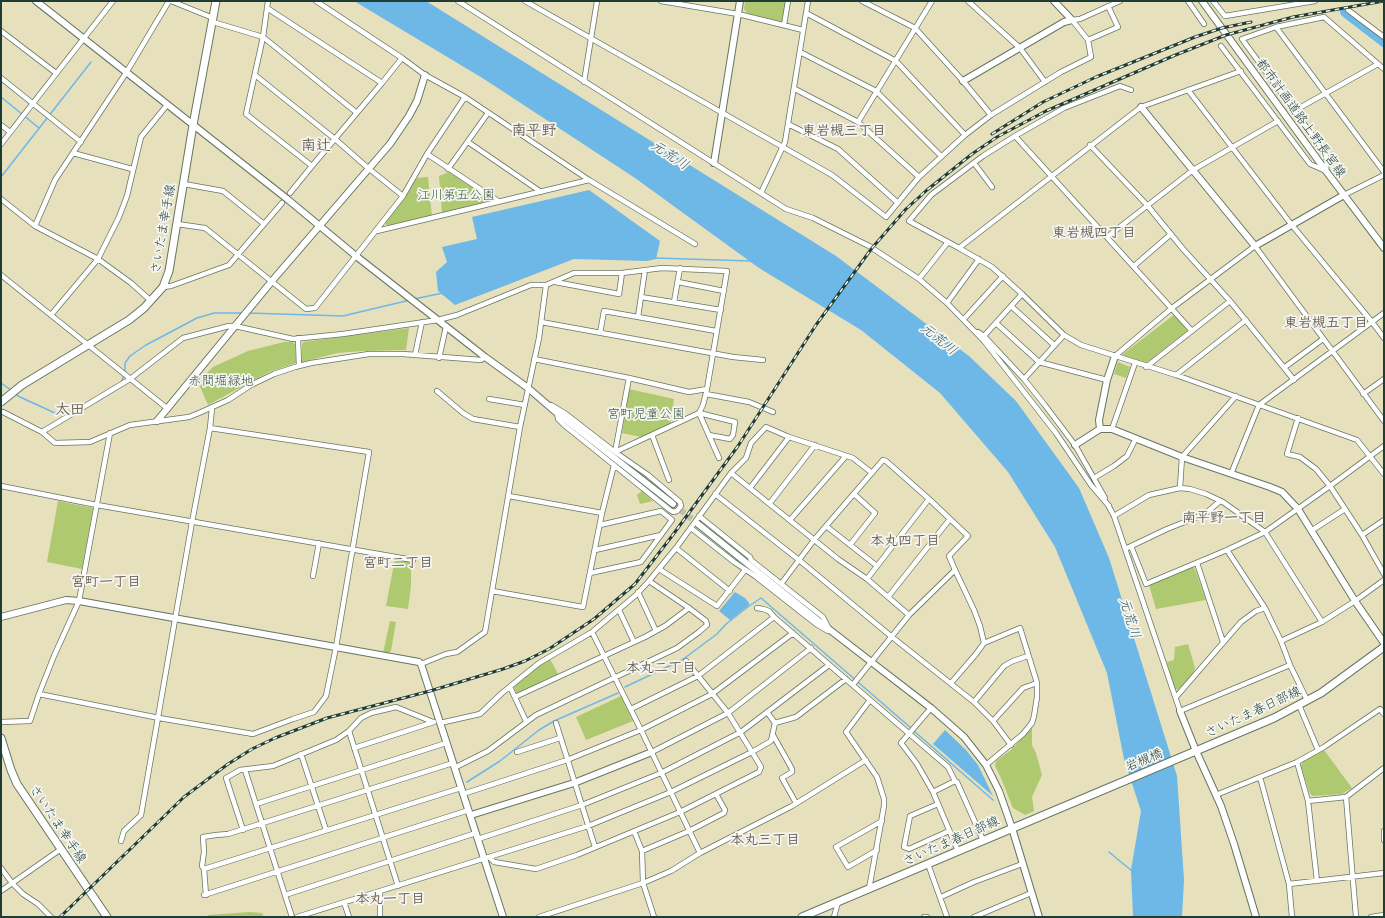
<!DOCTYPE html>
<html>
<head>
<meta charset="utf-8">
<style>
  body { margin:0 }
  #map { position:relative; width:1385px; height:918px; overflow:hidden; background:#e7e0bd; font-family:Mali,sans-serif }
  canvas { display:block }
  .frame { position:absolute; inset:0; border:2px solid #1f3d34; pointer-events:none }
</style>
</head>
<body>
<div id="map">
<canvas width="1385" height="918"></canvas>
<div class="frame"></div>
</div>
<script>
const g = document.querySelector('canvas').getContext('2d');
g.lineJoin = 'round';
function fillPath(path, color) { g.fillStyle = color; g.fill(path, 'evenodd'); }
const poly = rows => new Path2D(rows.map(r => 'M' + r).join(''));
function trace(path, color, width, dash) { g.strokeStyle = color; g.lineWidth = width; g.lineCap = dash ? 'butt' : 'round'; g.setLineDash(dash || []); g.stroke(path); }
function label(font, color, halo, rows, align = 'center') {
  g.font = font + ' Mali,"Klee One",sans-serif'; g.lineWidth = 3.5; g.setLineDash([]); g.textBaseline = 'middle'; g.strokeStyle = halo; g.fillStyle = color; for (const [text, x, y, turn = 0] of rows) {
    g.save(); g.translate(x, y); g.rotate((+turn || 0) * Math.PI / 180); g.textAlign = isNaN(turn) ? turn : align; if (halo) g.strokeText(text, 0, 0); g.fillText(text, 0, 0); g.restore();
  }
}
const green = poly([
  [745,1,786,1,783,21,782,22,747,13,744,9],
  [449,172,488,198,488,202,442,214,439,176],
  [428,177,432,216,387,226,385,222,417,178],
  [1175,314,1188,329,1187,331,1146,363,1123,355,1123,354],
  [409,328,406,350,362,351,337,353,302,362,302,345,303,342],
  [284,342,293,342,295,345,296,363,269,372,208,405,198,382,213,367,248,351],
  [1118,362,1130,367,1126,378,1114,374],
  [629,389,674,399,670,425,641,437,622,433],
  [642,491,653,501,640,504,637,495],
  [58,501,93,508,82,569,47,562],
  [395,559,411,562,411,586,408,609,386,606],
  [1192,567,1195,569,1206,600,1156,609,1149,585],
  [390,621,396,622,391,651,387,654,383,653],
  [1188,644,1195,668,1192,676,1179,689,1175,690,1167,662,1174,660,1175,647],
  [550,659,558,674,517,694,514,687,538,667],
  [621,696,633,721,586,740,576,717],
  [1032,727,1032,745,1036,753,1042,775,1032,797,1034,811,1025,815,1013,808,1001,778,995,766,996,761,1011,750],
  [1324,750,1352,788,1342,794,1313,796,1310,794,1301,766,1303,760],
  [250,912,262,913,264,917,206,917,208,915]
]);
const water = poly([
  [354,1,426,1,836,256,969,356,1016,401,1079,488,1109,558,1177,776,1184,880,1182,917,1133,917,1131,870,1141,811,1124,759,1107,673,1055,547,1008,472,940,393,861,330,759,268,635,178,484,79],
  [589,190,660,241,656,259,647,261,574,259,455,305,438,291,436,272,447,262,442,247,477,239,472,217],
  [735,592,745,598,749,603,749,605,730,620,719,611],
  [945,730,966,750,978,765,993,796,933,744]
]);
const stream = poly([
  [1,97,39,128],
  [1,177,91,62],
  [655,258,751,261],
  [414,299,443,293],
  [248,313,343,316,410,300],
  [125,372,125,363,130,356,146,345,197,318,214,313,242,313],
  [1,383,11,390],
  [121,383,124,375],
  [15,394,20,397,55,413,69,413],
  [96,402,115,390],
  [625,687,682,660,717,634,726,624,749,606,761,598,911,728],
  [914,731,993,800],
  [467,782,500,761,539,730,554,721,618,693],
  [1109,852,1132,871]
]);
const river = poly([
  [1345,12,1384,42]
]);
const tertiaryTunnel = poly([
  [673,504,698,524]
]);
const minor = poly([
  [171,1,213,18],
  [268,1,263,37,246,114,312,166],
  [316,1,402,58,425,75,465,97,589,180,695,244],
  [458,1,786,209,813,218,869,246,919,279,947,303,984,341,1056,433,1091,485,1109,506],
  [525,1,832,175,886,217,919,177,965,135,991,115,1061,72,1091,57,1088,40,1072,20,1080,19,1120,1],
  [661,1,738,14,803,30],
  [862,1,915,28,963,81,991,115],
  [968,1,1020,48,1045,82],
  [1188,1,1204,24],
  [1213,1,1225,16,1315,1],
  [267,8,382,83],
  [1348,10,1384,37],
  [806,13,896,61,965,135],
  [213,22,263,37,357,113],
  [784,25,788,1],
  [1276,27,1384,172],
  [1,31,56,73],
  [1088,40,1118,27,1108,6],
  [1221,46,1310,164,1326,171,1327,159,1323,150,1242,39,1276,27,1324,17,1384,69],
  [800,52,876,91,941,156],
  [255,75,335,139,368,168,403,196],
  [1,78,81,142],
  [584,82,597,1],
  [795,89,858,122,919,177],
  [1188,90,1291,224,1372,322,1384,338],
  [1294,111,1378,64],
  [858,122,932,1],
  [788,124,838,149,898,203],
  [1,125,10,132],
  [1015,136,1064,108,1120,86,1131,90],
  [468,142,541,192],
  [1,144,113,1],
  [1090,145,1147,205,1183,249,1230,301,1294,380],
  [73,153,132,169],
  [427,154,498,201],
  [974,163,992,187],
  [448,169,488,113],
  [184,184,223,191,264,224],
  [290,193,312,166,382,83,402,58],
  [761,193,785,142,808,1],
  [1344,195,1384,175],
  [1,199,35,226,98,259,131,283,151,301],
  [177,224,205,228,306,309,315,308,403,196,427,154,465,97],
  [35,226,55,180,126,73,169,1],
  [377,231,589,180],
  [1107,237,1193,170,1278,121],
  [959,248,1141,107,1241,71],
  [1134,266,1171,234],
  [1,275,168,409],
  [919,279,948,242],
  [555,282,619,294,622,273],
  [678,282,724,291],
  [163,287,171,286,229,265,282,203],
  [641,297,721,310],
  [674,302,680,268],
  [947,303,979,259],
  [1011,306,1054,345],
  [51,315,98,259,119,217,127,196,141,137,167,105],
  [638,317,716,331],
  [964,319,1003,276],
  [541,322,733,357,763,360],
  [996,323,1039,362,1107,380],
  [1192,331,1015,136,983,156,931,195,909,221,959,248,992,267,1022,294,1064,335,1081,345,1176,375,1357,440,1384,474],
  [978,332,984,336,1024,379,1044,404,1075,445,1105,498],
  [600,333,604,311,638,317,645,270],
  [984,336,1022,294],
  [298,338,299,366],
  [415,355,422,322],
  [1115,356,1172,308,1255,246,1384,421],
  [439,358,446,327],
  [534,359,629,378,689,392,707,389],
  [1146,367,1230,301],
  [1285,367,1323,339],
  [1176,375,1246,320],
  [1024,379,1064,335],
  [437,391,463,413,473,419,520,427],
  [706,394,749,402,773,412],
  [1363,394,1384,379],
  [489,399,525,405],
  [551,405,566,414,615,452,648,475,680,502,681,506,677,511,673,512,670,510,564,425,558,419,557,413],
  [3,412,42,432,55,443,90,442,130,425,189,417,199,413,228,400,251,385,274,374,295,367,311,363,369,354,403,354,481,360,485,357],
  [699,413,735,422,733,435,730,439,709,435],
  [699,413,719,458],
  [1298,418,1287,454,1300,457,1316,469,1330,486,1362,535,1384,574],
  [1112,429,1135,363],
  [42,432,130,379,183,338,229,326,235,326,293,339,343,334,438,320,457,315,531,285,546,285,574,273,622,273,662,268,727,271,707,389,703,405,699,413,615,452],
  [652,435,669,480],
  [615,452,629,378],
  [731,473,838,559,867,579,909,615],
  [1231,474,1259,405,1384,313],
  [1094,478,1114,466,1127,456,1136,438],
  [1,486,97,505,413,560],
  [750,488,789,437],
  [1180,488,1182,457,1236,396],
  [715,494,799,560,892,637,974,702,993,721,1011,745],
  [509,496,602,513],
  [770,503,815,445],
  [1108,505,1114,516,1180,711,1290,665],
  [699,516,750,557,751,560,823,617,829,629],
  [1114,516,1149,495,1180,488,1190,489,1206,494,1223,502,1265,532,1322,622],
  [790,520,846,456],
  [826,526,877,566],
  [691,528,734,562,755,576,816,624,828,631],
  [1311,531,1345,509],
  [1362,535,1384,520],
  [850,545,875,513,854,494],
  [1131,546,1146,584,1227,550,1265,532,1330,486,1384,446],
  [676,548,730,591],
  [1125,549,1167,529,1205,514,1220,501],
  [595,550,661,535],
  [1227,550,1265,608,1281,641,1290,665,1307,700],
  [1197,563,1223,642],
  [659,569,717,606,745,570],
  [955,570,974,610,980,626,984,643],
  [590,573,641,562,672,520,661,511,600,525],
  [313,576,319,543],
  [867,579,929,499],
  [781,584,814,540,883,460,886,461,929,499,968,536,949,556,955,570,909,615,855,682],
  [492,591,583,607,602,513,614,465],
  [638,592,656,631],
  [888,597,950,519],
  [757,608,763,609,769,611,774,617],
  [619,610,634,642],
  [592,632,641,730,700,853],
  [1281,641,1322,622,1355,601,1384,580],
  [421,664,446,654,457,652,485,632,520,427,539,338,546,285],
  [951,683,976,654,984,643,1020,628,1037,683,1037,697,1034,716,1032,723,1023,734,986,765],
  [510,687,526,721],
  [39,694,159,718,253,734,293,719,314,712,326,696,336,647,369,452,210,428],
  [515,697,645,637,665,626,689,608],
  [1176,697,1241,622,1256,611,1265,608],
  [870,700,948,767,955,781,957,782,983,840],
  [974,702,1004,666,1013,661,1028,656],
  [1299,705,1318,750],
  [931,708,901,743,917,764,933,792,958,851],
  [631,709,698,676,774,617,870,700,846,732,877,777,884,799,884,806,869,889],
  [767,712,775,723],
  [993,721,1023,688,1037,683],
  [1,722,30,721,39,694,54,656,79,601,110,433],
  [440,723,480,714,502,693,539,663,592,632,636,595,649,581,676,548,731,473,746,458,751,443,766,427,789,437,853,458,872,473],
  [556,723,595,847],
  [349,731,398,886],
  [773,735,792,769,792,772,782,778,796,803],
  [354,748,434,722],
  [517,752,560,738],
  [652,752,728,713,811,648],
  [301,754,326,830],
  [1297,762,1308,801,1317,881],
  [454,768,488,751,536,715,677,648,699,632,707,625,706,621,689,608,649,581],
  [245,770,292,917],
  [1260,777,1289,884,1292,917],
  [933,792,955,781],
  [463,794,567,760,641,730,712,694,793,633],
  [1216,795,1297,762,1324,747,1380,709,1384,714],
  [1346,797,1356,917],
  [1308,801,1346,797,1384,768],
  [256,804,446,743],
  [938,804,910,816,904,847,909,849,949,831],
  [243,830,226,778,240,770,273,766,336,740,349,731,361,718,371,713,396,707,433,722],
  [634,831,642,851,643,883,654,917],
  [1384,831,1384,840],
  [478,839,582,805,661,773,741,732,829,665],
  [121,841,124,831,141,815,192,522,210,428,212,408],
  [877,850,848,867,836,847,882,821],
  [642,851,689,831,724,813,725,810,716,794],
  [489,857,494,862,536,869,577,855,680,812,759,772,761,767,752,752,771,741,775,723,796,717,846,679],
  [928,864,947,917],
  [1,868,12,883,23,894,38,904,51,917],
  [204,869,461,788],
  [1289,884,1384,873],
  [1,891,61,849],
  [380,892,380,917],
  [204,895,469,810],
  [206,895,204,869,202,866,204,852,203,837,216,835,228,834,453,763],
  [285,895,476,833],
  [941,897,974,882,1022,864],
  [344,902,349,917],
  [297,917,588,826,671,792,752,752,728,713,686,661],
  [539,917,643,883,671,871,700,853,792,806,866,760],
  [834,917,838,902],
  [924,917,927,917],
  [974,917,1031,893],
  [1371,917,1384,915]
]);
const tertiary = poly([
  [36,1,286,198,356,256,485,357,528,388,557,413,673,504],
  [1202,1,1326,171,1384,248],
  [963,81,1064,22,1072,20,1054,1],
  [1141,107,1255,246,1344,195],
  [714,163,740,1],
  [157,421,272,281,390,144,409,116,417,101,425,75],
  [1100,429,1099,420,1107,380,1115,356],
  [1075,445,1100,429,1112,429,1182,457,1270,487,1282,492,1298,509,1355,601,1384,643],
  [698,524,830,630,931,708,964,737,986,765,999,791,1012,828,1039,917],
  [1,617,66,600,79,601,419,662,421,664,503,917],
  [1180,711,1196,751,1221,806,1234,844,1256,917],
  [471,815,574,783,652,752]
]);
const primary = poly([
  [1,402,22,385,129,320,144,308,163,287,169,271,193,125,216,1],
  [1,738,11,770,17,784,107,917],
  [802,917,1274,718,1321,693,1384,647]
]);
const rail = poly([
  [992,134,1043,102,1096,77,1195,37,1222,28,1251,22],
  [60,917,184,797,228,764,252,749,275,738,327,718,430,691,503,669,525,661,549,649,594,619,635,584,672,536,738,446,816,325,872,248,906,209,927,190,972,154,997,137,1046,111,1173,56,1226,35,1293,17,1384,1]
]);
const streetNames = [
  ["都市計画道路上野長宮線",1301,118,54],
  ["さいたま幸手線",163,229,-80],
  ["さいたま春日部線",1253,712,-25],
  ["岩槻橋",1144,760,-23],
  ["さいたま幸手線",58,824,56],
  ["さいたま春日部線",951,841,-24]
];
const parkNames = [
  ["江川第五公園",456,195],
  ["赤間堀緑地",221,381],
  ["宮町児童公園",646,414]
];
const neighbourhoodNames = [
  ["東岩槻三丁目",844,131],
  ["東岩槻四丁目",1094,233],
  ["東岩槻五丁目",1326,323],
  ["南平野一丁目",1224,518],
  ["本丸四丁目",905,541],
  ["宮町二丁目",398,563],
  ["宮町一丁目",106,582],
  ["本丸二丁目",661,668],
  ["本丸三丁目",765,840],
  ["本丸一丁目",390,899]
];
const waterNames = [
  ["元荒川",670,155,33],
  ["元荒川",939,339,39],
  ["元荒川",1130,618,73]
];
const quarterNames = [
  ["南平野",534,130],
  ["南辻",316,145],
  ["太田",70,409]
];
fillPath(green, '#aec96f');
fillPath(water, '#6eb8e7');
trace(stream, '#6eb8e7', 1.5);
trace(river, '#6eb8e7', 10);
trace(tertiaryTunnel, '#bfbfa2', 6, [6, 3]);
trace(minor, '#657664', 6);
trace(tertiary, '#657664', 8);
trace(primary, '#657664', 9);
trace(minor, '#fff', 4.5);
trace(tertiary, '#fff', 6);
trace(primary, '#fff', 7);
trace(rail, '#1f3d34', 3);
trace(rail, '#f6f6f2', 1.5, [4.5]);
label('13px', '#1f3d34', '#f6f6f2', streetNames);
label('13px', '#3c5940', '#f6f6f2', parkNames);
label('bold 14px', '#6c6155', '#f6f6f2', neighbourhoodNames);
label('italic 14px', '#335c61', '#f6f6f2', waterNames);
label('bold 15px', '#6c6155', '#f6f6f2', quarterNames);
</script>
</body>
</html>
